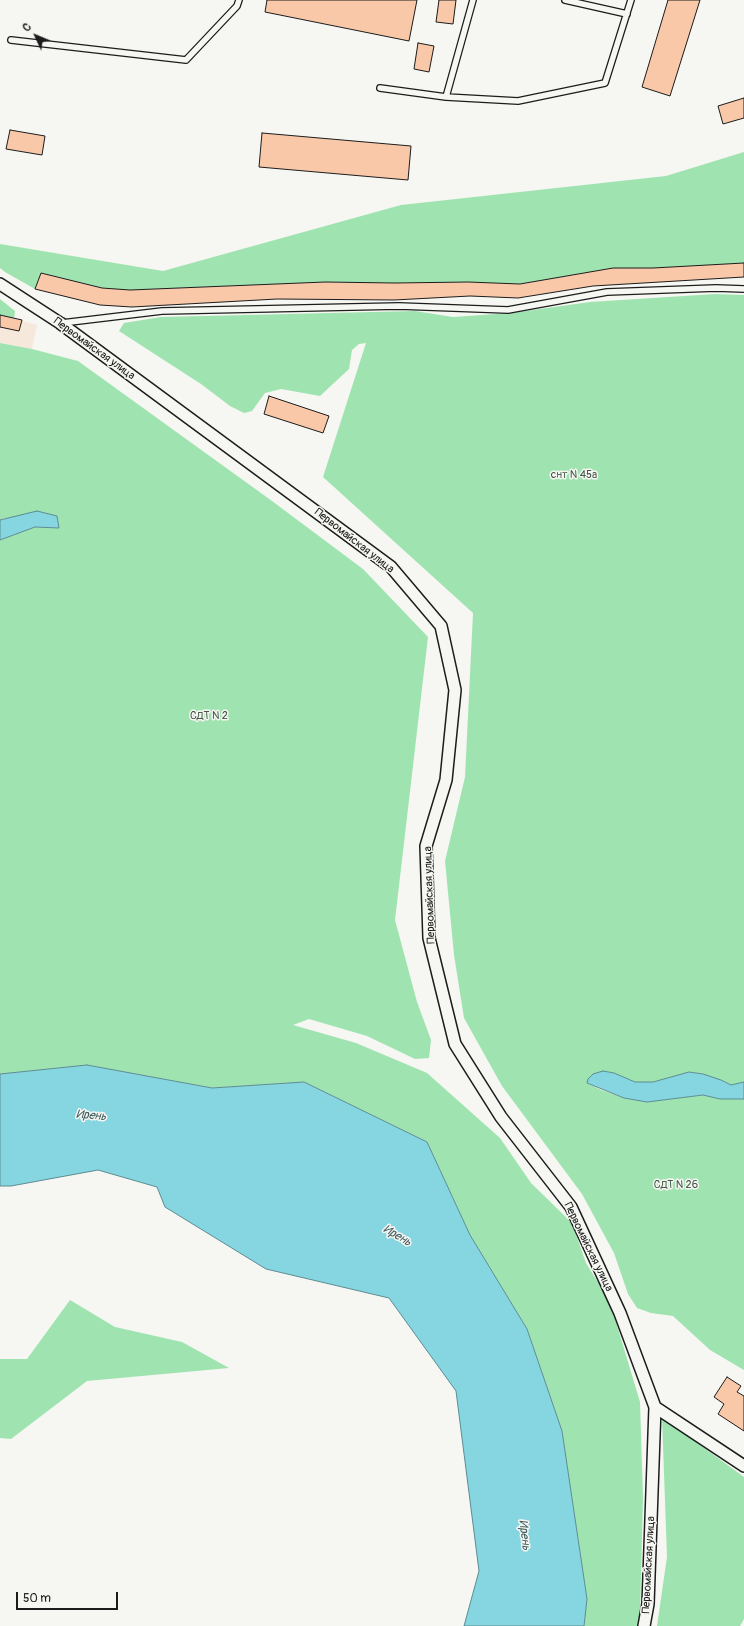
<!DOCTYPE html>
<html>
<head>
<meta charset="utf-8">
<style>
  body { margin:0 }
  #map { position:relative; width:744px; height:1626px; overflow:hidden; background:#f6f6f2; font-family:Pangolin,sans-serif }
  canvas { display:block }
  .north { position:absolute; left:16px; top:16px; width:40px; height:40px; -webkit-text-stroke:3px #f6f6f2; paint-order:stroke; rotate:314deg; font-size:11px; font-weight:700; line-height:16px; text-align:center; color:#1c1c1c }
  .north::after { content:''; display:block; margin:auto; width:14px; height:18px; background:#1c1c1c; clip-path:polygon(50% 0,100% 100%,50% 72%,0 100%) }
  .scale { position:absolute; left:16px; top:1592px; width:102px; height:18px; box-sizing:border-box; border:2px solid #1c1c1c; border-top:0; padding-left:5px; font-size:12px; line-height:14px; white-space:nowrap; color:#1c1c1c; -webkit-text-stroke:3px #f6f6f2; paint-order:stroke }
</style>
</head>
<body>
<div id="map">
<canvas width="744" height="1626"></canvas>
<div class="north">С</div>
<div class="scale">50 m</div>
</div>
<script>
const g = document.querySelector('canvas').getContext('2d');
g.lineJoin = 'round';
function fillPath(path, color) { g.fillStyle = color; g.fill(path, 'evenodd'); }
const poly = rows => new Path2D(rows.map(r => 'M' + r).join(''));
function trace(path, color, width, dash) { g.strokeStyle = color; g.lineWidth = width; g.lineCap = dash ? 'butt' : 'round'; g.setLineDash(dash || []); g.stroke(path); }
function label(font, color, halo, rows, align = 'center') {
  g.font = font + ' Pangolin,sans-serif'; g.lineWidth = 3; g.setLineDash([]); g.textBaseline = 'middle'; g.strokeStyle = halo; g.fillStyle = color; for (const [text, x, y, turn = 0] of rows) {
    g.save(); g.translate(x, y); g.rotate((+turn || 0) * Math.PI / 180); g.textAlign = isNaN(turn) ? turn : align; if (halo) g.strokeText(text, 0, 0); g.fillText(text, 0, 0); g.restore();
  }
}
const built = poly([
  [0,315,37,325,32,349,0,343]
]);
const green = poly([
  [744,152,744,263,653,268,613,268,520,284,468,282,395,283,325,282,130,290,102,288,41,273,35,289,5,272,0,268,0,244,163,271,401,205,666,176],
  [715,294,744,295,744,1082,731,1085,721,1080,703,1074,690,1072,653,1082,635,1082,614,1073,603,1071,587,1083,601,1090,624,1098,647,1102,703,1095,720,1099,744,1099,744,1370,710,1350,673,1316,651,1313,637,1308,628,1294,614,1253,582,1194,502,1086,464,1018,454,955,445,861,465,777,473,613,323,477,366,343,359,344,352,350,349,369,320,396,281,389,265,393,252,411,244,413,230,406,201,384,119,331,124,323,161,317,415,311,453,317,511,313,590,302],
  [0,299,15,311,14,319,0,315],
  [0,343,32,349,78,361,272,501,363,569,428,637,395,920,417,1002,431,1040,429,1058,415,1059,367,1036,309,1019,293,1025,356,1043,427,1073,500,1138,531,1183,572,1223,586,1263,610,1302,640,1402,643,1498,640,1615,637,1626,584,1626,587,1599,562,1431,527,1329,470,1235,427,1142,304,1082,212,1088,87,1065,0,1074,0,540,35,527,59,528,5,518,0,520],
  [70,1300,115,1327,182,1342,229,1368,87,1381,11,1439,0,1438,0,1359,27,1359],
  [662,1417,744,1477,744,1619,740,1626,657,1626,667,1557]
]);
const water = poly([
  [37,511,57,516,59,528,35,527,0,540,0,520,37,511],
  [87,1065,212,1088,304,1082,427,1142,470,1235,527,1329,562,1431,587,1599,584,1626,464,1626,479,1571,456,1391,389,1298,266,1269,165,1207,157,1187,98,1170,11,1186,0,1186,0,1074,87,1065],
  [603,1071,614,1073,635,1082,653,1082,689,1072,703,1074,721,1080,731,1085,744,1082,744,1099,720,1099,703,1095,647,1102,624,1098,587,1083,588,1079,593,1074,603,1071]
]);
const building = poly([
  [267,0,417,0,409,41,265,12,267,0],
  [439,0,456,0,453,24,436,22,439,0],
  [668,0,700,0,670,96,642,87,668,0],
  [418,43,434,46,429,72,414,69,418,43],
  [744,98,744,118,723,124,718,106,744,98],
  [10,130,45,136,42,155,6,149,10,130],
  [262,133,411,146,408,180,259,167,262,133],
  [744,263,744,277,593,286,518,298,470,296,394,300,277,299,132,307,100,305,35,289,41,273,102,288,130,290,325,282,395,283,468,282,520,284,613,268,653,268,744,263],
  [0,315,22,320,19,331,0,327,0,315],
  [269,396,329,416,323,433,264,414,269,396],
  [727,1377,741,1386,737,1392,744,1396,744,1431,718,1414,724,1404,714,1397,727,1377]
]);
const lane = poly([
  [565,0,627,14],
  [11,40,186,60,237,6,239,0],
  [380,88,446,97,518,101,605,83,631,0],
  [446,97,473,0],
  [62,323,162,311,399,306,508,310,607,292,716,288,744,289]
]);
const street = poly([
  [0,284,60,323,391,567,441,626,455,690,446,780,426,846,429,938,455,1044,501,1117,571,1207,620,1313,655,1407,648,1604,644,1626],
  [655,1407,744,1466]
]);
const streetNames = [
  ["Первомайская улица",94,349,36],
  ["Первомайская улица",354,541,38],
  ["Первомайская улица",430,895,-92],
  ["Первомайская улица",588,1247,64],
  ["Первомайская улица",649,1565,-87]
];
const parkNames = [
  ["снт N 45а",574,475],
  ["СДТ N 2",209,716],
  ["СДТ N 26",676,1185]
];
const waterNames = [
  ["Ирень",91,1116,5],
  ["Ирень",397,1236,30],
  ["Ирень",524,1535,83]
];
fillPath(built, '#f7e8dc');
fillPath(green, '#9fe4b0');
fillPath(water, '#86d6e1');
trace(water, '#5c8c92', 1);
fillPath(building, '#f8c8a8');
trace(building, '#1c1c1c', 1);
trace(lane, '#1c1c1c', 8);
trace(street, '#1c1c1c', 14);
trace(lane, '#f6f6f2', 5.5);
trace(street, '#f6f6f2', 11);
label('11px', '#1c1c1c', '#f6f6f2', streetNames);
label('11px', '#435848', '#f6f6f2', parkNames);
label('italic 12px', '#415d61', '#f6f6f2', waterNames);
</script>
</body>
</html>
